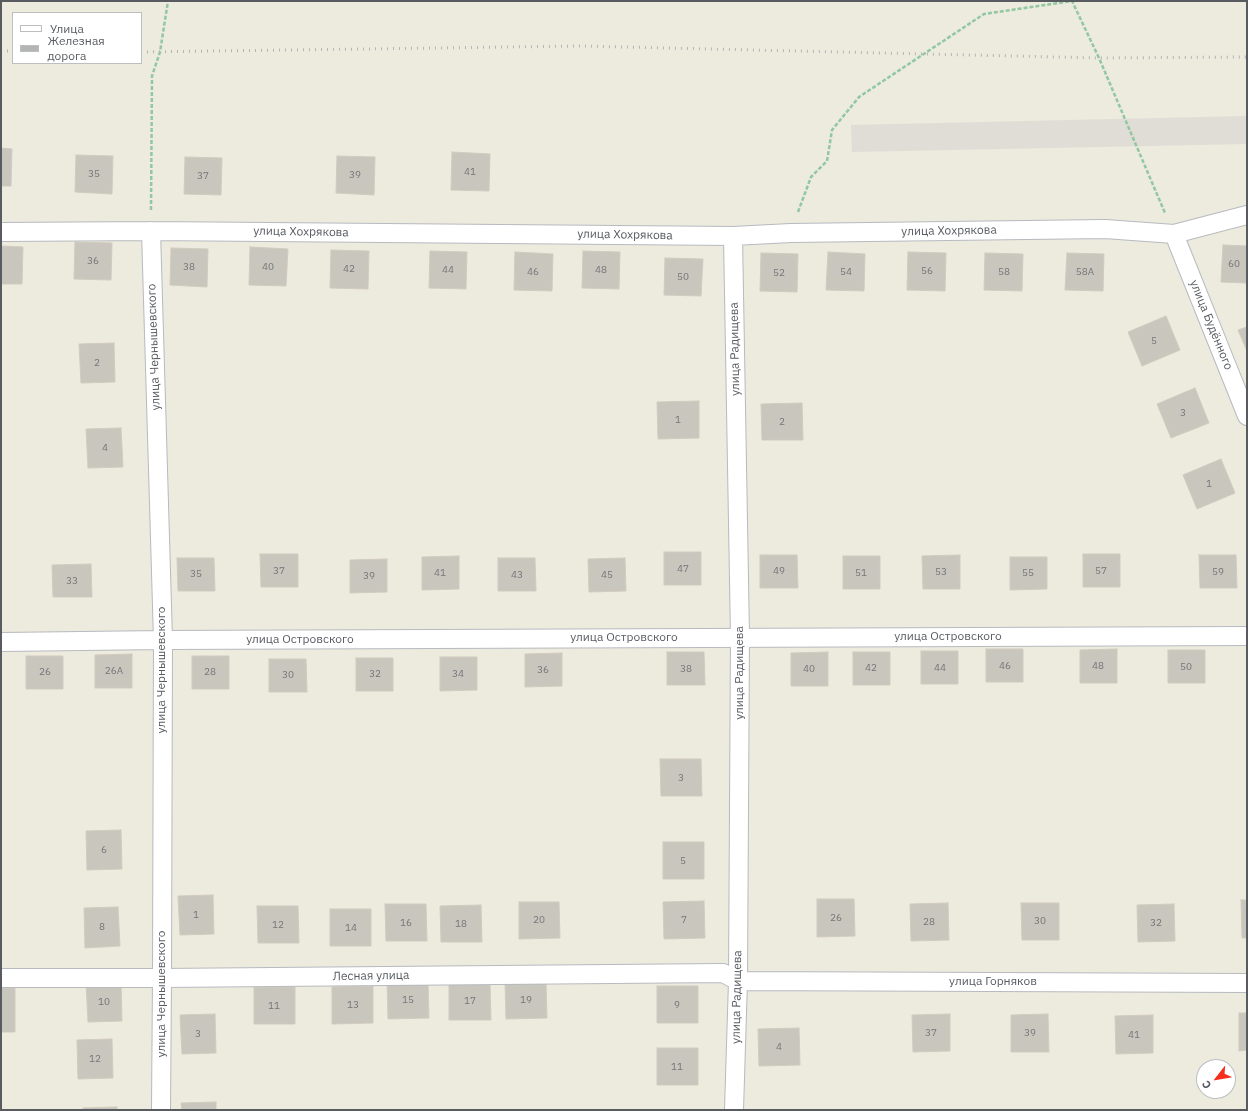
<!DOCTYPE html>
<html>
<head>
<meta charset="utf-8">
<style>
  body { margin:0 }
  #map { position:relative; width:1248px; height:1111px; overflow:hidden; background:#edeade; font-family:"IBM Plex Sans",sans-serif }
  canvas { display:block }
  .frame { position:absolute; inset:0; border:2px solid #585c61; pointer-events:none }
  .legend { position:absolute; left:12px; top:12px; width:130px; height:52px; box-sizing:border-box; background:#fff; border:1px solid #bcbec0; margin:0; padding:5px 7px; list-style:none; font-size:12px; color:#585c61 }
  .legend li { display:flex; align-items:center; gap:8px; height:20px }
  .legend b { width:20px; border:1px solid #bcbec0 }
  .north { position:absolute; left:1196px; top:1059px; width:40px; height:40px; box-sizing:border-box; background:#fff; border:1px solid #bcbec0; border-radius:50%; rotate:239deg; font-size:11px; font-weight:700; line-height:16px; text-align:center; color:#585c61 }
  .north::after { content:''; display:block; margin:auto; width:14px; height:18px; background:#f52f1c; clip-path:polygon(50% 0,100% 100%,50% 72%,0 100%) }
</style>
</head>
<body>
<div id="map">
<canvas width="1248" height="1111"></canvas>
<div class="frame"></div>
<ul class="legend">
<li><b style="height:5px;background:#fff"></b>Улица</li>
<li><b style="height:5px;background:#b3b4b4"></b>Железная дорога</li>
</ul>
<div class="north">С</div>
</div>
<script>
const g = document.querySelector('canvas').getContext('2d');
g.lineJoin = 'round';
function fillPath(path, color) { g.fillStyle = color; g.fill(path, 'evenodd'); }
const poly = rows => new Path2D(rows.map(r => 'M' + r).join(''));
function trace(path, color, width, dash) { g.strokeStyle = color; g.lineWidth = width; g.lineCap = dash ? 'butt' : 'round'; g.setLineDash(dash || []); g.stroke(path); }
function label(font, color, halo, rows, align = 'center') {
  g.font = font + ' "IBM Plex Sans",sans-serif'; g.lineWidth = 3; g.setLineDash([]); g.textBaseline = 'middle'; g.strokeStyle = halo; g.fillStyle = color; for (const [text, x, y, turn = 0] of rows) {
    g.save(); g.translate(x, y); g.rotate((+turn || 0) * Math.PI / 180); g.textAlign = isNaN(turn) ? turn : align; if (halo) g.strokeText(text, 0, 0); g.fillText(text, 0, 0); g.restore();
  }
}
const industrial = poly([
  [1247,116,1247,144,852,152,851,125]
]);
const building = poly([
  [1,148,12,149,11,186,1,186,1,148],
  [452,152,490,154,489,191,451,190,452,152],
  [76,155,113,156,112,194,75,192,76,155],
  [337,156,375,157,374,195,336,193,337,156],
  [185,157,222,158,221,195,184,194,185,157],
  [75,242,112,243,111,280,74,279,75,242],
  [1223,245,1247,246,1247,283,1221,282,1223,245],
  [1,246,23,247,22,284,1,284,1,246],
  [250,247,288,249,286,286,249,285,250,247],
  [171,248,208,249,207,287,170,285,171,248],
  [331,250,369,251,368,289,330,288,331,250],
  [430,251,467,252,466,289,429,288,430,251],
  [583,251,620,252,619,289,582,288,583,251],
  [515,252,553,254,552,291,514,290,515,252],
  [828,252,865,254,864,291,826,290,828,252],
  [908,252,946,253,945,291,907,290,908,252],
  [761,253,798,254,797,292,760,291,761,253],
  [985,253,1023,254,1022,291,984,290,985,253],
  [1067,253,1104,254,1103,291,1065,290,1067,253],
  [665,258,703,259,701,296,664,295,665,258],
  [1166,316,1180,350,1142,366,1128,332,1166,316],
  [1247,327,1247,351,1238,330,1247,327],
  [114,343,115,382,81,383,79,344,114,343],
  [1195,388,1209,423,1171,438,1157,404,1195,388],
  [699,401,699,438,658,439,657,402,699,401],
  [802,403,803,440,762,440,761,404,802,403],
  [121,428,123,467,88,468,86,429,121,428],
  [1221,459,1235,493,1197,509,1183,475,1221,459],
  [664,552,701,552,701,585,664,585,664,552],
  [260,554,298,554,298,587,261,587,260,554],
  [1083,554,1120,554,1120,587,1083,587,1083,554],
  [760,555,797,555,798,588,760,588,760,555],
  [960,555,960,589,923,589,922,556,960,555],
  [1199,555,1236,555,1237,588,1200,588,1199,555],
  [459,556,459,589,422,590,422,557,459,556],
  [843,556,880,556,880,589,843,589,843,556],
  [1010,557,1047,557,1047,589,1010,590,1010,557],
  [177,558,214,558,215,591,178,591,177,558],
  [498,558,535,558,536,591,498,591,498,558],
  [625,558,626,591,589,592,588,559,625,558],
  [387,559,387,592,350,593,350,560,387,559],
  [91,564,92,597,53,597,52,565,91,564],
  [986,649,1023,649,1023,682,986,682,986,649],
  [1117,649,1117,683,1080,683,1080,650,1117,649],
  [1168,650,1205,650,1205,683,1168,683,1168,650],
  [921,651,958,651,958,684,921,684,921,651],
  [667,652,704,652,705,685,667,685,667,652],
  [828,652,828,686,791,686,791,653,828,652],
  [853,652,890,652,890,685,853,685,853,652],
  [562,653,562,686,525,687,525,654,562,653],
  [132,654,132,688,95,688,95,655,132,654],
  [26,656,63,656,63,689,26,689,26,656],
  [192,656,229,656,229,689,192,689,192,656],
  [440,657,477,657,477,690,440,691,440,657],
  [356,658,393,658,393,691,356,691,356,658],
  [269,659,306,659,307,692,269,692,269,659],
  [660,759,701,759,702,796,661,796,660,759],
  [121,830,122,869,87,870,86,831,121,830],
  [663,842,704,842,704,879,663,879,663,842],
  [213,895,214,934,180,935,178,896,213,895],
  [817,899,854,899,855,936,817,937,817,899],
  [1241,900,1247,900,1247,938,1242,938,1241,900],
  [704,901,705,938,664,939,663,902,704,901],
  [519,902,559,902,560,938,519,939,519,902],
  [948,903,949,940,911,941,910,904,948,903],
  [1021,903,1059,903,1059,940,1022,940,1021,903],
  [385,904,426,904,427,941,386,941,385,904],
  [1174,904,1175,941,1138,942,1137,905,1174,904],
  [481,905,482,942,441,942,440,906,481,905],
  [257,906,298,906,299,943,258,943,257,906],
  [118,907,120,946,85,948,84,908,118,907],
  [330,909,371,909,371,946,330,946,330,909],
  [121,982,122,1021,88,1022,86,983,121,982],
  [387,982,428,982,429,1018,388,1019,387,982],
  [505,982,546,982,547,1018,506,1019,505,982],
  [449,983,490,983,491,1020,449,1020,449,983],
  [373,986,373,1023,332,1024,332,987,373,986],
  [657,986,698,986,698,1023,657,1023,657,986],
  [254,987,295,987,295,1024,254,1024,254,987],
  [1,988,15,988,15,1032,1,1032,1,988],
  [1239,1013,1247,1013,1247,1050,1239,1051,1239,1013],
  [215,1014,216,1053,182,1054,180,1015,215,1014],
  [950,1014,950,1051,913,1052,912,1015,950,1014],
  [1048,1014,1049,1052,1011,1052,1011,1015,1048,1014],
  [1153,1015,1153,1053,1116,1054,1115,1016,1153,1015],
  [799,1028,800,1065,759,1066,758,1029,799,1028],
  [112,1039,113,1078,78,1079,77,1040,112,1039],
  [657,1048,698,1048,698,1085,657,1085,657,1048],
  [216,1102,216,1110,182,1110,181,1103,216,1102],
  [117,1107,117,1110,83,1110,83,1108,117,1107]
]);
const path = poly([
  [151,210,152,76,160,52,168,1],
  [798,212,811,177,827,161,832,130,859,97,984,14,1072,1,1099,58,1165,213]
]);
const street = poly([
  [151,231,163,640,162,978,161,1110],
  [1,232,151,231,733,236,791,233,1105,229,1174,234,1247,215],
  [1174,234,1247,416],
  [733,236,740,637,738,981,734,1110],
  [1,642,163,640,1247,636],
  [1,978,162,978,723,973,738,981,1247,983]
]);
const rail = poly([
  [1,51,13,51],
  [141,52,582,46,1099,58,1247,57]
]);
const numberNames = [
  ["41",470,172],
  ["35",94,174],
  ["39",355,175],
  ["37",203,176],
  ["36",93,261],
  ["60",1234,264],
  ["38",189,267],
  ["40",268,267],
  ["42",349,269],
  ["44",448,270],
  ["48",601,270],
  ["56",927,271],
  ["46",533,272],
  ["54",846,272],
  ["58",1004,272],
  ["58А",1085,272],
  ["52",779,273],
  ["50",683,277],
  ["5",1154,341],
  ["2",97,363],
  ["3",1183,413],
  ["1",678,420],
  ["2",782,422],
  ["4",105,448],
  ["1",1209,484],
  ["47",683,569],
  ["37",279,571],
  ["49",779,571],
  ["57",1101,571],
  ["53",941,572],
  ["59",1218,572],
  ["41",440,573],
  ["51",861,573],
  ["55",1028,573],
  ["35",196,574],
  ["43",517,575],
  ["45",607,575],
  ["39",369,576],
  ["33",72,581],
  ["46",1005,666],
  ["48",1098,666],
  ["50",1186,667],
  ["42",871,668],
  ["44",940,668],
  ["38",686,669],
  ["40",809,669],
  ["36",543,670],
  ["26А",114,671],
  ["26",45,672],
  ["28",210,672],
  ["32",375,674],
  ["34",458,674],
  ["30",288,675],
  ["3",681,778],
  ["6",104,850],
  ["5",683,861],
  ["1",196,915],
  ["26",836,918],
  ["20",539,920],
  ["7",684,920],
  ["30",1040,921],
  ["28",929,922],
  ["16",406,923],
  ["32",1156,923],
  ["18",461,924],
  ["12",278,925],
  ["8",102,927],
  ["14",351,928],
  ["15",408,1000],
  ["19",526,1000],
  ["17",470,1001],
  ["10",104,1002],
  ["13",353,1005],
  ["9",677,1005],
  ["11",274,1006],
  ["37",931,1033],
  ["39",1030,1033],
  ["3",198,1034],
  ["41",1134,1035],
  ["4",779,1047],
  ["12",95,1059],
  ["11",677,1067]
];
const streetNames = [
  ["улица Хохрякова",949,231,-1],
  ["улица Хохрякова",301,232,1],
  ["улица Хохрякова",625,235,1],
  ["улица Будённого",1211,325,68],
  ["улица Чернышевского",154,347,-92],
  ["улица Радищева",735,349,-91],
  ["улица Островского",948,637],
  ["улица Островского",624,638],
  ["улица Островского",300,640],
  ["улица Чернышевского",162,670,-90],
  ["улица Радищева",740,673,-90],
  ["Лесная улица",371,976,-1],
  ["улица Горняков",993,982],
  ["улица Чернышевского",162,994,-90],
  ["улица Радищева",737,997,-89]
];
fillPath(industrial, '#dfddd6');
fillPath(building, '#c9c6be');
trace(building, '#d1cbbd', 1);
trace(street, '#b7babf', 20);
trace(path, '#91c8a1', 2.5, [4, 2]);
trace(street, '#fff', 18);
trace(rail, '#b3b4b4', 3, [1, 5]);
label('10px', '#747678', null, numberNames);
label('12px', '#585c61', '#fff', streetNames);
</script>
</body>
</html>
